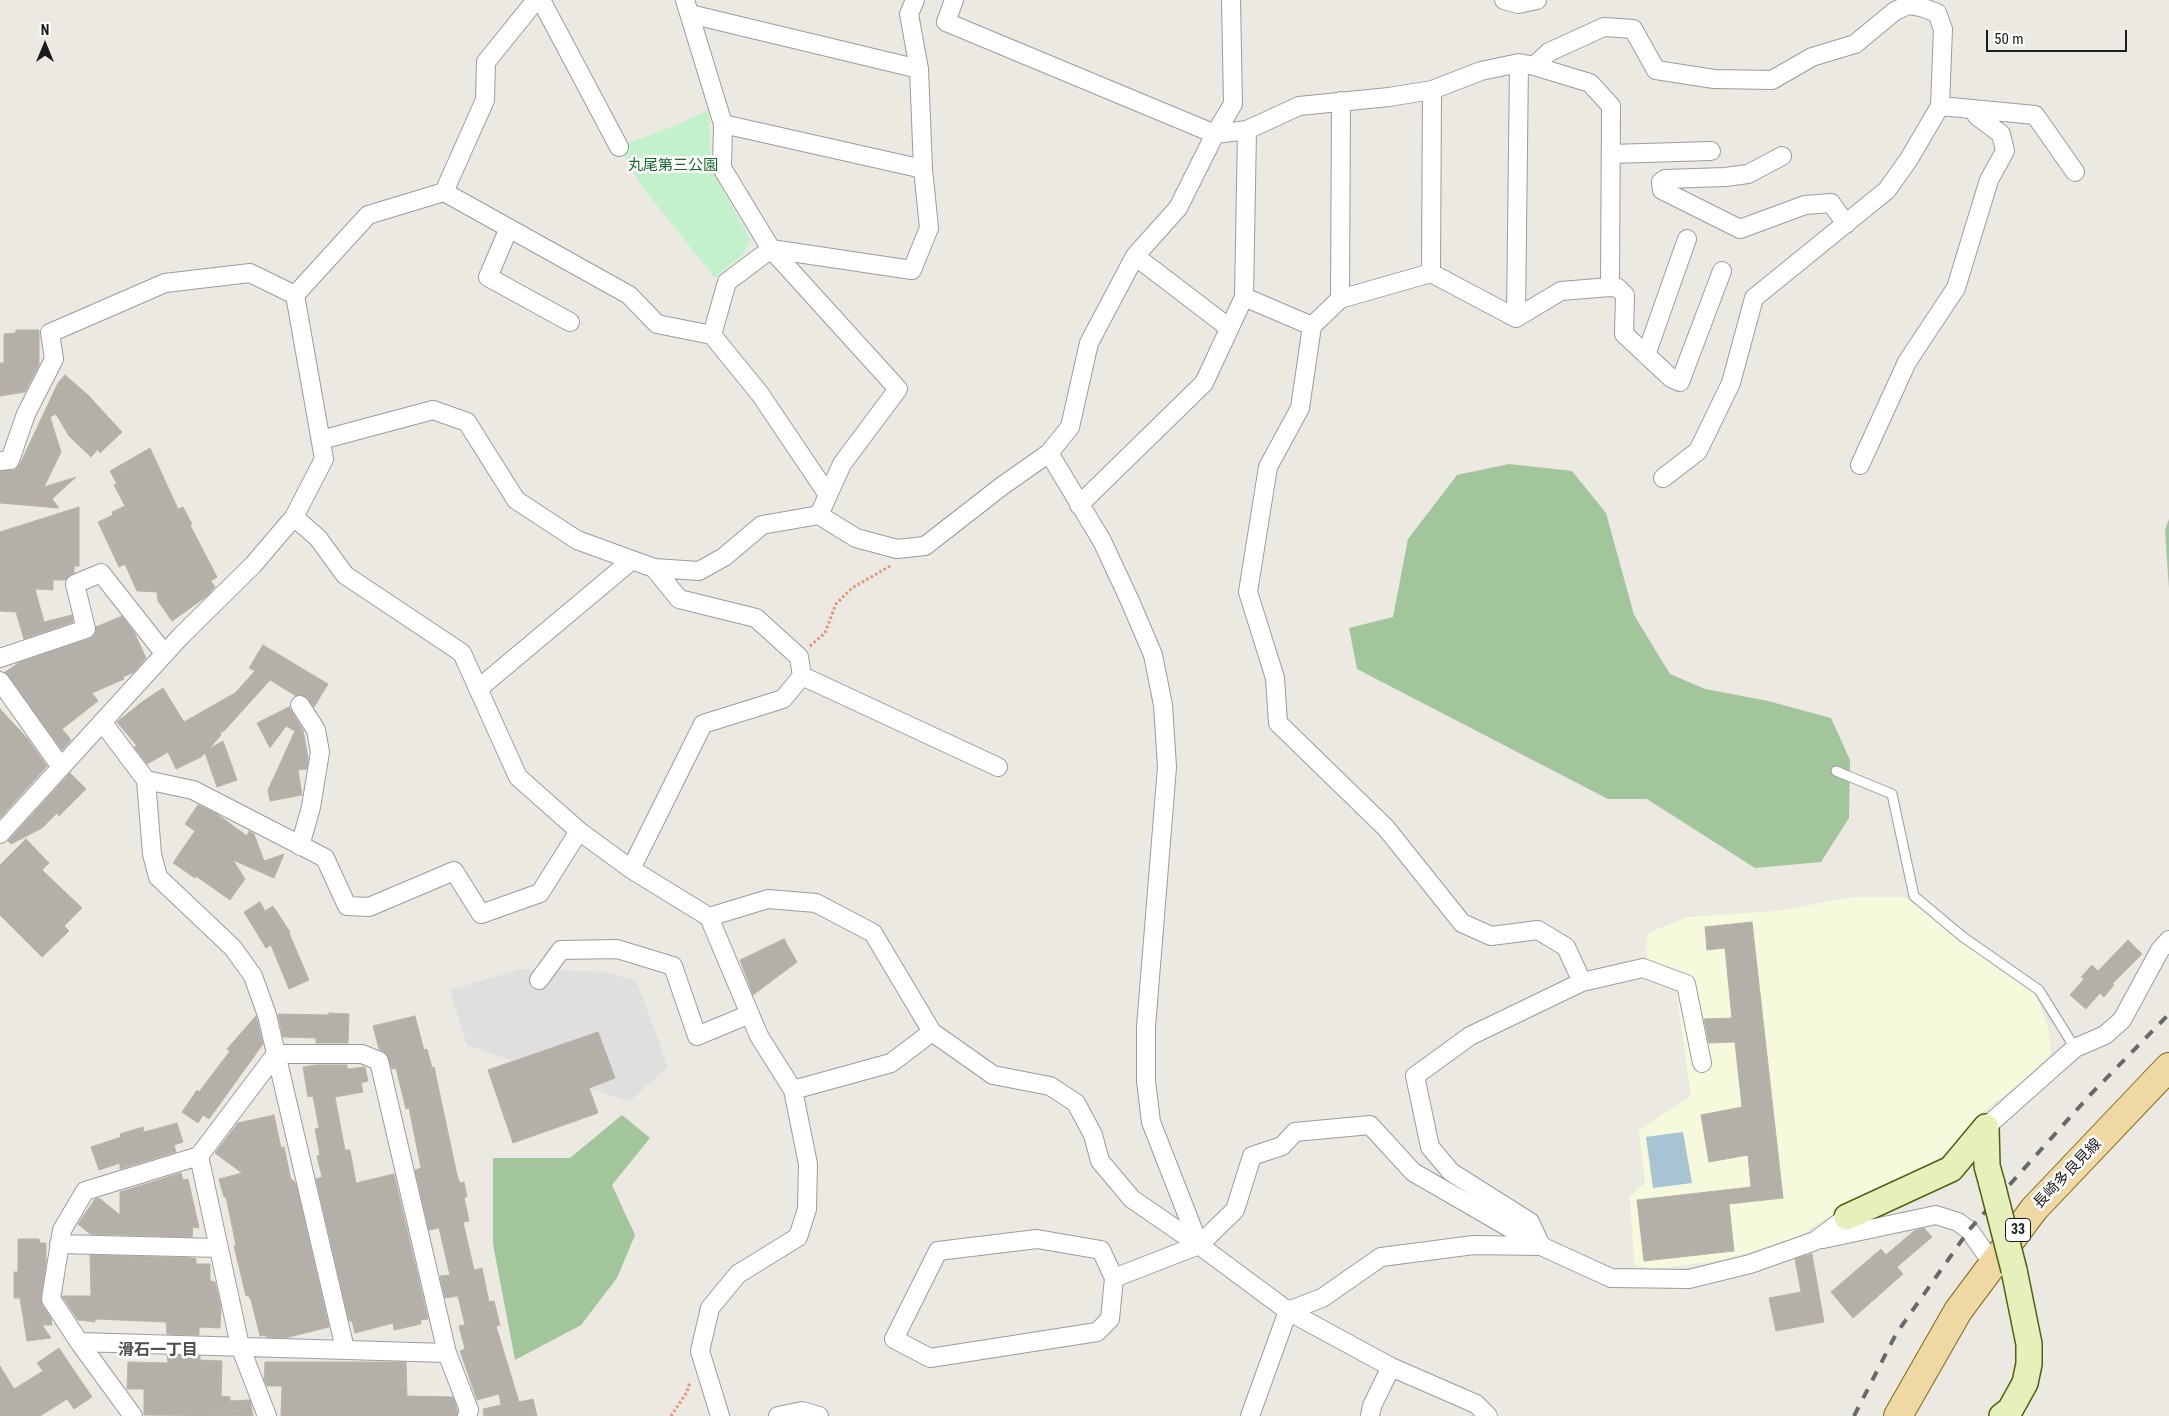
<!DOCTYPE html>
<html>
<head>
<meta charset="utf-8">
<style>
  body { margin:0 }
  #map { position:relative; width:2169px; height:1416px; overflow:hidden; background:#ebe9e1; font-family:"Roboto Condensed",sans-serif }
  canvas { display:block }
  .north { position:absolute; left:20px; top:20px; width:50px; height:50px; -webkit-text-stroke:4px #fff; paint-order:stroke; rotate:0deg; font-size:14px; font-weight:700; line-height:20px; text-align:center; color:#1b1b1b }
  .north::after { content:''; display:block; margin:auto; width:18px; height:22px; background:#1b1b1b; clip-path:polygon(50% 0,100% 100%,50% 72%,0 100%) }
  .scale { position:absolute; left:1986px; top:30px; width:141px; height:22px; box-sizing:border-box; border:2px solid #1b1b1b; border-top:0; padding-left:6px; font-size:15px; line-height:18px; white-space:nowrap; color:#1b1b1b; -webkit-text-stroke:4px #fff; paint-order:stroke }
</style>
</head>
<body>
<div id="map">
<canvas width="2169" height="1416"></canvas>
<div class="north">N</div>
<div class="scale">50 m</div>
</div>
<script>
const g = document.querySelector('canvas').getContext('2d');
g.lineJoin = 'round';
function fillPath(path, color) { g.fillStyle = color; g.fill(path, 'evenodd'); }
const poly = rows => new Path2D(rows.map(r => 'M' + r).join(''));
function trace(path, color, width, dash) { g.strokeStyle = color; g.lineWidth = width; g.lineCap = dash ? 'butt' : 'round'; g.setLineDash(dash || []); g.stroke(path); }
function label(font, color, halo, rows, align = 'center') {
  g.font = font + ' "Roboto Condensed","Noto Sans JP",sans-serif'; g.lineWidth = 5; g.setLineDash([]); g.textBaseline = 'middle'; g.strokeStyle = halo; g.fillStyle = color; for (const [text, x, y, turn = 0] of rows) {
    g.save(); g.translate(x, y); g.rotate((+turn || 0) * Math.PI / 180); g.textAlign = isNaN(turn) ? turn : align; if (halo) g.strokeText(text, 0, 0); g.fillText(text, 0, 0); g.restore();
  }
}
const education = poly([
  [1853,897,1904,897,1963,937,2036,994,2048,1027,2051,1054,2024,1080,1986,1109,1953,1147,1915,1175,1829,1217,1797,1237,1747,1253,1716,1261,1653,1269,1634,1265,1630,1196,1645,1183,1639,1130,1691,1096,1676,989,1646,961,1648,933,1688,917,1777,911]
]);
const forest = poly([
  [1509,464,1572,471,1606,513,1634,615,1670,674,1705,689,1768,701,1831,718,1850,760,1849,818,1821,862,1755,868,1647,799,1608,799,1357,669,1349,628,1393,617,1408,539,1457,475],
  [2169,519,2169,589,2165,530],
  [622,1115,650,1138,612,1185,635,1235,617,1278,581,1325,515,1360,493,1244,493,1158,570,1158]
]);
const park = poly([
  [709,110,711,168,751,241,742,255,715,278,643,188,619,147,674,126]
]);
const parking = poly([
  [521,969,604,972,636,981,658,1038,667,1067,629,1102,467,1045,450,990]
]);
const water = poly([
  [1683,1132,1692,1183,1653,1188,1646,1137]
]);
const building = poly([
  [16,330,39,330,39,365,25,392,0,396,0,363,4,363,4,334,16,333,16,330],
  [65,375,88,395,122,432,100,453,98,449,91,457,69,436,56,414,50,417,61,452,44,487,76,477,52,499,59,508,0,503,0,471,15,470,20,464,58,383,65,375],
  [150,448,178,509,183,507,192,524,190,525,217,577,211,581,215,587,207,596,172,621,158,601,157,592,137,591,125,564,119,567,98,522,113,515,112,512,125,506,114,485,117,484,110,471,150,448],
  [79,507,79,566,74,566,74,573,65,580,53,580,53,590,35,589,44,622,72,615,73,622,24,639,16,612,0,611,0,532,79,507],
  [122,616,134,632,146,658,134,672,123,677,124,679,92,693,98,701,62,729,71,740,62,750,5,672,20,662,89,639,94,636,96,627,122,616],
  [263,645,328,684,314,707,305,696,296,696,270,680,225,730,220,733,221,735,209,749,223,741,237,780,217,787,205,753,201,757,176,769,168,752,147,764,134,747,137,746,117,722,142,702,163,688,184,722,235,693,255,671,249,668,263,645],
  [289,707,303,730,308,758,307,769,298,770,302,795,270,801,268,790,295,731,286,726,270,748,257,723,289,707],
  [0,709,27,738,47,766,0,818,0,709],
  [70,773,86,789,59,816,57,813,42,828,11,844,8,841,70,773],
  [198,805,217,814,247,836,249,831,254,834,264,861,284,854,274,878,233,860,245,879,230,900,196,876,195,878,173,863,195,831,185,824,198,805],
  [26,839,49,863,42,870,82,908,64,926,69,931,42,957,0,915,0,865,26,839],
  [260,902,265,911,273,906,290,932,289,933,309,980,289,989,271,945,266,948,244,912,260,902],
  [1752,922,1783,1198,1729,1204,1734,1251,1644,1261,1637,1200,1751,1187,1748,1155,1709,1162,1701,1115,1742,1107,1735,1042,1709,1043,1704,1019,1732,1018,1725,948,1707,950,1705,927,1752,922],
  [784,939,797,962,753,995,740,960,784,939],
  [2128,940,2142,954,2112,984,2114,985,2104,997,2100,993,2086,1009,2070,995,2084,979,2081,977,2092,965,2098,971,2128,940],
  [329,1013,349,1014,348,1043,316,1043,316,1038,283,1037,278,1014,329,1015,329,1013],
  [256,1016,263,1044,209,1119,203,1115,198,1123,182,1112,197,1090,199,1092,230,1051,227,1049,256,1016],
  [415,1016,424,1050,427,1049,432,1068,434,1067,457,1175,460,1183,464,1182,467,1197,464,1197,469,1221,463,1222,474,1270,482,1268,489,1302,494,1301,500,1325,496,1326,519,1402,533,1399,537,1416,484,1416,483,1409,501,1405,499,1394,477,1400,460,1351,465,1349,459,1326,465,1325,458,1296,445,1298,440,1276,450,1275,439,1228,429,1230,415,1170,421,1168,409,1108,406,1109,396,1068,392,1069,387,1054,379,1049,373,1026,415,1016],
  [598,1032,615,1078,589,1088,598,1113,513,1143,488,1070,598,1032],
  [316,1065,347,1065,347,1069,365,1067,368,1081,361,1083,363,1092,335,1097,345,1150,350,1150,356,1183,394,1174,428,1319,420,1320,421,1324,394,1330,393,1323,355,1333,352,1321,349,1321,316,1179,322,1177,317,1156,320,1155,315,1129,319,1128,313,1096,308,1097,303,1067,316,1065],
  [274,1115,281,1148,284,1147,291,1180,293,1180,296,1184,329,1327,285,1338,266,1337,266,1335,260,1336,251,1300,248,1295,246,1296,234,1246,236,1245,226,1197,224,1197,219,1179,242,1173,215,1153,238,1123,274,1115],
  [177,1123,183,1142,174,1145,176,1152,120,1169,120,1163,99,1170,91,1147,121,1137,120,1134,143,1127,144,1132,177,1123],
  [181,1173,183,1180,188,1179,199,1228,193,1227,192,1237,90,1234,78,1224,95,1199,99,1198,120,1215,120,1192,181,1173],
  [1924,1228,1932,1237,1897,1267,1903,1274,1853,1318,1831,1292,1881,1249,1886,1255,1914,1231,1924,1228],
  [18,1239,39,1239,40,1243,46,1243,46,1263,41,1298,42,1305,51,1318,52,1325,42,1325,51,1338,27,1341,20,1298,14,1298,14,1272,18,1272,18,1239],
  [1812,1254,1824,1322,1776,1331,1769,1298,1801,1292,1795,1259,1812,1254],
  [90,1255,191,1258,196,1259,196,1264,210,1264,210,1281,215,1282,221,1307,220,1328,199,1327,199,1335,167,1334,166,1322,95,1319,95,1322,78,1320,62,1296,91,1296,90,1255],
  [59,1348,92,1397,74,1409,67,1399,40,1416,0,1416,0,1366,14,1389,43,1371,37,1363,59,1348],
  [167,1355,200,1356,200,1360,222,1361,221,1396,230,1397,230,1401,250,1400,253,1416,144,1415,144,1389,127,1389,128,1362,168,1363,167,1355],
  [265,1362,406,1362,407,1396,453,1397,457,1409,457,1416,281,1416,282,1386,267,1386,264,1379,265,1362]
]);
const path = poly([
  [810,646,825,633,836,604,852,588,892,565],
  [671,1416,687,1392,690,1382]
]);
const lane = poly([
  [1836,771,1892,794,1914,896,1963,937,2039,990,2075,1048]
]);
const street = poly([
  [541,0,619,147],
  [685,0,723,124,722,168,771,249,898,389,842,464,819,515],
  [954,0,946,22,1215,134,1247,130,1299,106,1389,97,1432,90,1481,71,1519,63,1534,66,1590,83,1611,106,1610,287,1561,291,1516,318,1431,273,1340,299,1312,326,1244,297],
  [1504,0,1518,4,1537,0],
  [690,14,919,69],
  [1534,66,1549,52,1604,27,1633,29,1656,70,1714,79,1772,80,1812,57,1855,44,1895,11,1908,5,1921,7,1937,13,1943,29,1940,106,1909,159,1887,190,1754,298,1731,383,1698,451,1663,478],
  [1940,106,2035,115,2075,172],
  [723,124,923,169],
  [1611,154,1711,151],
  [1782,156,1748,174,1725,177,1665,179,1661,182,1662,190,1740,229,1805,205,1831,203,1846,224],
  [444,192,629,295,657,324,712,335,727,282,771,249,912,270,929,228,923,169,919,69,909,14,915,0],
  [509,228,488,277,570,322],
  [1135,256,1228,327],
  [1431,273,1432,90],
  [1610,287,1618,288,1625,295,1624,334,1671,378,1680,382,1722,271],
  [295,295,368,215,444,192,485,100,486,62,536,0],
  [1340,299,1341,101],
  [1516,318,1519,63],
  [1312,326,1300,408,1268,467,1248,592,1275,678,1278,723,1386,828,1462,923,1491,936,1538,930,1566,947,1582,982],
  [712,335,760,394,828,495],
  [1646,355,1687,239],
  [321,440,433,410,467,422,516,500,577,540,654,568,699,571,724,557,762,525,819,515,856,538,897,549,925,546,1002,486,1049,453,1070,427,1089,343,1135,256,1178,208,1215,134,1233,104,1231,0],
  [1049,453,1102,541,1130,601,1153,655,1163,705,1167,767,1146,1027,1146,1081,1151,1122,1199,1245],
  [0,461,10,460,26,414,54,359,50,333,165,283,250,273,295,295],
  [1860,465,1907,362,1956,288,1989,180,2005,151,2001,134,1977,116,1973,109],
  [1079,505,1204,383,1244,297,1247,130],
  [294,517,318,538,345,575,462,653,518,777,579,831,631,869,709,917,759,1036,793,1090,808,1164,807,1209,798,1237,738,1274,710,1308,700,1351,720,1416],
  [654,568,679,599,756,618,799,657,802,676],
  [0,658,86,629,75,584,101,573,164,653],
  [802,676,998,767],
  [0,681,61,767],
  [478,689,632,560],
  [300,705,316,730,320,752,311,807,300,846],
  [103,723,146,780,152,854,158,877,233,948,253,976,267,1015,345,1349],
  [146,780,193,790,325,858,347,906,369,907,454,871,481,914,540,893,579,831],
  [0,834,180,637,253,565,294,517,324,459,295,295],
  [631,869,703,724,783,699,802,676],
  [709,917,768,899,816,903,873,933,932,1032,993,1075,1050,1086,1076,1103,1093,1135,1100,1161,1132,1199,1199,1245,1288,1311,1391,1367,1476,1404,1488,1416],
  [539,980,561,950,617,949,673,966,697,1036,750,1014],
  [276,1054,362,1054,379,1061,447,1353,469,1410,467,1416],
  [793,1090,891,1063,932,1032],
  [1986,1127,2075,1048,2105,1035,2122,1020,2160,950,2169,940],
  [199,1156,240,1346,267,1416],
  [1823,1239,1936,1215,1958,1222,1969,1230,1993,1264],
  [59,1244,219,1248],
  [1541,1246,1530,1222,1451,1172,1430,1147,1415,1076,1470,1036,1582,982,1643,968,1686,984,1702,1063],
  [1114,1278,1110,1319,1097,1332,930,1358,894,1339,938,1251,1037,1239,1101,1250,1114,1278,1199,1245,1235,1210,1252,1156,1282,1146,1295,1132,1370,1125,1413,1172,1541,1246],
  [79,1342,447,1353],
  [133,1416,79,1342,51,1299,62,1230,85,1191,199,1156,276,1054],
  [778,1416,802,1411,819,1416],
  [1250,1416,1288,1311,1322,1298,1381,1257,1474,1245,1541,1246,1611,1278,1689,1279,1750,1264,1815,1241,1847,1217],
  [1370,1416,1372,1406,1391,1367]
]);
const secondary = poly([
  [1847,1217,1951,1169,1986,1127,1987,1166,1992,1184],
  [2002,1416,2010,1410,2025,1383,2029,1364,2029,1344,2014,1270]
]);
const primary = poly([
  [1898,1416,1958,1311,2034,1209,2169,1067]
]);
const rail = poly([
  [1854,1416,1896,1334,1969,1230,2090,1095,2169,1014]
]);
const secondaryBridge = poly([
  [1992,1184,2014,1270]
]);
const shields = [
  [2018,1230,25]
];
const shieldNames = [
  ["33",2018,1230]
];
const parkNames = [
  ["丸尾第三公園",673,166]
];
const streetNames = [
  ["長崎多良見線",2068,1174,-46]
];
const neighbourhoodNames = [
  ["滑石一丁目",158,1351]
];
fillPath(education, '#f6fadc');
fillPath(forest, '#a2c59b');
fillPath(park, '#c2f1cc');
fillPath(parking, '#dfdfdf');
fillPath(water, '#a7c3d4');
fillPath(building, '#b4afa8');
trace(building, '#bbb2a6', 1);
trace(lane, '#9c9c9c', 11);
trace(street, '#9c9c9c', 20);
trace(secondary, '#4e6212', 28);
trace(primary, '#806a12', 30);
trace(path, '#e79177', 3, [2.5, 2.5]);
trace(lane, '#fff', 9);
trace(street, '#fff', 18);
trace(secondary, '#e6f0ba', 25);
trace(primary, '#efd8a3', 28);
trace(rail, '#696969', 4, [10, 10]);
trace(secondaryBridge, '#4e6212', 28, []);
trace(secondaryBridge, '#e6f0ba', 25);
for (const [x, y, w] of shields) { const box = new Path2D(); box.roundRect(x - w / 2, y - 11.5, w, 23, 4); g.fillStyle = '#fff'; g.fill(box); trace(box, '#1b1b1b', 1); }
label('bold 14px', '#1b1b1b', null, shieldNames);
label('15px', '#18692a', '#fff', parkNames);
label('15px', '#1b1b1b', '#fff', streetNames);
label('bold 16px', '#4e4e4e', '#fff', neighbourhoodNames);
</script>
</body>
</html>
